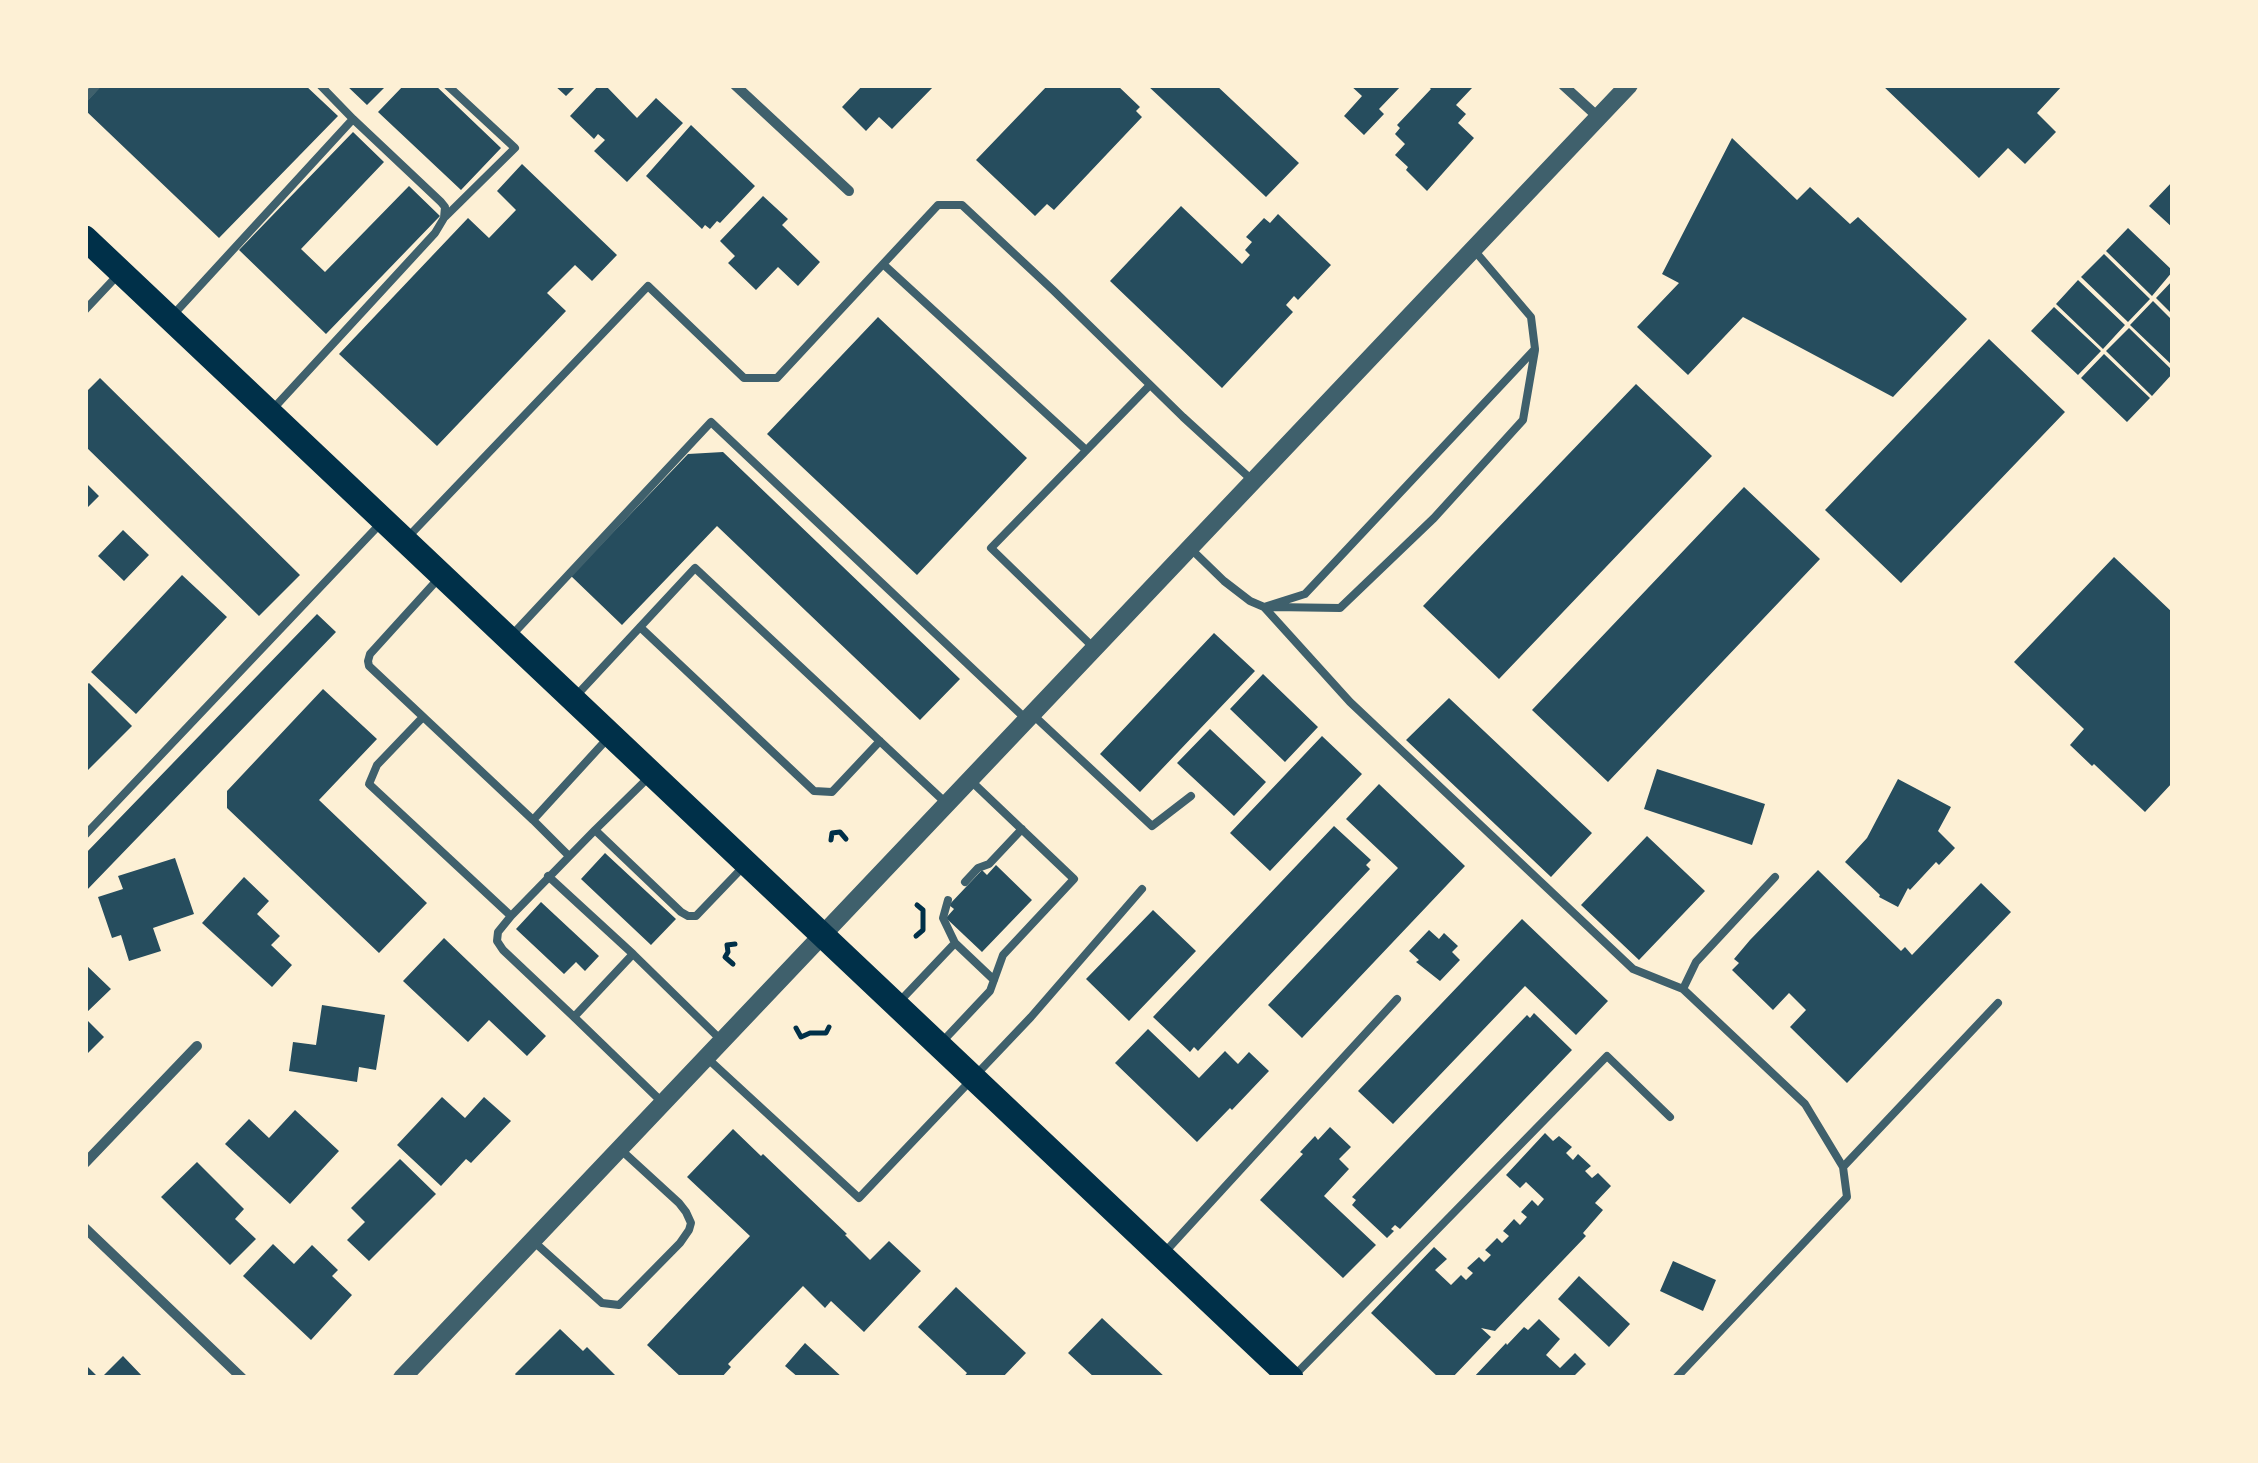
<!DOCTYPE html>
<html>
<head>
<meta charset="utf-8">
<style>
  body { margin:0 }
  #map { position:relative; width:2258px; height:1463px; overflow:hidden; background:#fdf0d5; font-family:Rubik,sans-serif }
  canvas { display:block }
  .frame { position:absolute; inset:0; border:88px solid #fdf0d5; pointer-events:none }
</style>
</head>
<body>
<div id="map">
<canvas width="2258" height="1463"></canvas>
<div class="frame"></div>
</div>
<script>
const g = document.querySelector('canvas').getContext('2d');
g.lineJoin = 'round';
function fillPath(path, color) { g.fillStyle = color; g.fill(path, 'evenodd'); }
const poly = rows => new Path2D(rows.map(r => 'M' + r).join(''));
function trace(path, color, width, dash) { g.strokeStyle = color; g.lineWidth = width; g.lineCap = dash ? 'butt' : 'round'; g.setLineDash(dash || []); g.stroke(path); }
const building = poly([
  [102,85,305,85,338,116,219,238,85,110,85,103],
  [346,85,387,85,367,105],
  [404,85,435,85,501,148,461,190,378,112],
  [554,85,577,85,566,96],
  [599,85,605,85,637,118,656,98,683,123,627,182,594,151,605,140,598,134,594,139,570,116],
  [863,85,866,88,869,85,935,85,892,129,879,117,866,131,842,107],
  [1048,85,1117,85,1140,107,1136,111,1142,117,1054,210,1047,204,1035,216,976,160],
  [1147,85,1216,85,1299,163,1266,197],
  [1350,85,1402,85,1379,109,1384,114,1364,135,1344,116,1362,96],
  [1426,85,1469,85,1472,88,1456,105,1466,114,1458,123,1474,138,1427,191,1406,170,1408,167,1395,155,1405,144,1395,134,1400,128,1397,125,1431,89],
  [1882,85,2063,85,2037,113,2056,132,2025,164,2008,148,1979,178],
  [691,125,755,186,720,223,717,221,710,229,705,225,702,229,646,176],
  [353,132,384,162,301,249,325,272,409,186,440,216,326,334,239,250],
  [1732,138,1797,200,1810,187,1850,224,1858,217,1967,319,1893,397,1743,317,1688,375,1637,327,1679,283,1662,274],
  [522,164,617,255,592,281,575,265,547,293,566,311,437,446,339,354,468,218,489,238,516,210,497,191],
  [2173,181,2173,228,2149,206],
  [763,196,788,219,782,225,820,262,798,286,778,267,756,290,728,263,735,256,720,241],
  [1181,206,1242,264,1250,255,1245,250,1252,242,1246,237,1264,218,1270,223,1278,214,1331,265,1298,300,1294,296,1286,305,1293,312,1222,388,1110,281],
  [2128,228,2173,271,2152,296,2106,251],
  [2104,254,2150,299,2128,322,2081,277],
  [2078,280,2125,325,2103,349,2056,304],
  [2173,280,2173,315,2156,298],
  [2153,301,2173,321,2173,366,2130,325],
  [2054,307,2101,351,2078,375,2031,331],
  [878,317,1027,458,917,575,767,434],
  [2129,328,2173,371,2173,373,2152,396,2106,351],
  [1989,339,2065,412,1901,583,1825,510],
  [2104,354,2150,398,2127,422,2081,378],
  [100,378,300,575,259,616,85,446,85,393],
  [1636,384,1712,456,1499,679,1423,606],
  [723,452,960,679,920,720,717,526,622,625,571,576,688,454],
  [85,482,99,496,85,510],
  [1744,487,1820,559,1608,782,1532,710],
  [123,530,149,555,124,581,98,556],
  [2114,557,2173,613,2173,782,2145,812,2094,764,2092,766,2070,745,2084,729,2014,662],
  [182,575,227,617,136,714,91,672],
  [317,614,336,632,85,892,85,854],
  [1214,633,1255,671,1140,792,1100,754],
  [1263,674,1318,727,1285,762,1230,709],
  [89,683,132,726,85,773,85,686],
  [323,689,377,739,319,800,427,903,379,953,227,808,227,791],
  [1449,698,1592,833,1551,877,1406,740],
  [1210,729,1266,782,1234,816,1177,763],
  [1322,736,1362,774,1270,871,1230,833],
  [1657,769,1765,804,1752,845,1644,809],
  [1898,779,1951,807,1938,831,1955,848,1939,865,1936,862,1910,890,1908,888,1898,907,1879,897,1880,895,1845,862,1867,838],
  [1379,784,1465,866,1302,1038,1268,1005,1398,868,1346,819],
  [1334,826,1371,860,1366,865,1370,869,1198,1051,1194,1047,1190,1052,1153,1017],
  [1647,836,1705,891,1639,960,1581,905],
  [605,853,676,919,651,945,581,879],
  [175,858,194,914,153,928,161,951,129,961,121,935,112,938,98,897,123,889,118,876],
  [996,865,1032,900,982,952,946,918,954,909,949,905,982,870,987,875],
  [1818,870,1901,951,1905,947,1912,955,1981,883,2011,912,1847,1083,1790,1027,1806,1010,1789,993,1773,1010,1732,970,1739,963,1734,959,1750,940],
  [244,877,269,901,257,914,280,936,271,945,292,965,272,987,202,923],
  [541,902,599,956,585,971,576,962,564,974,516,929],
  [1153,910,1196,951,1129,1021,1086,979],
  [1522,919,1608,1001,1576,1035,1525,986,1393,1124,1358,1091],
  [1429,930,1439,939,1444,933,1458,946,1452,952,1460,960,1440,981,1416,962,1419,960,1409,951],
  [444,938,546,1036,527,1056,489,1020,468,1042,403,981],
  [85,964,111,989,85,1014],
  [322,1005,385,1015,376,1070,359,1067,357,1082,289,1071,293,1042,316,1045],
  [1534,1013,1572,1050,1400,1229,1395,1225,1391,1229,1394,1231,1387,1238,1352,1205,1356,1200,1352,1197,1527,1015,1530,1018],
  [85,1018,104,1037,85,1056],
  [1148,1029,1199,1078,1225,1051,1238,1064,1249,1052,1269,1071,1232,1110,1230,1108,1197,1142,1115,1063],
  [442,1097,465,1118,484,1097,511,1121,471,1163,466,1159,441,1186,397,1145],
  [295,1110,339,1151,290,1204,225,1144,249,1119,269,1138],
  [1330,1127,1351,1147,1339,1159,1349,1169,1324,1196,1376,1245,1343,1278,1260,1200,1303,1154,1300,1152,1315,1136,1318,1140],
  [733,1129,761,1156,763,1154,847,1234,845,1235,870,1260,889,1241,921,1271,864,1332,831,1301,825,1308,803,1286,728,1364,731,1367,721,1378,682,1378,647,1345,750,1236,687,1177],
  [1545,1133,1553,1141,1559,1136,1572,1147,1566,1153,1573,1160,1578,1154,1591,1166,1585,1171,1592,1178,1598,1173,1611,1186,1595,1203,1603,1210,1583,1233,1586,1236,1495,1331,1481,1328,1491,1337,1452,1378,1439,1378,1371,1313,1434,1247,1447,1259,1435,1270,1451,1285,1461,1275,1466,1280,1473,1273,1467,1268,1479,1257,1484,1262,1491,1255,1485,1250,1497,1238,1502,1243,1509,1236,1503,1231,1514,1219,1520,1225,1527,1217,1521,1212,1532,1200,1538,1206,1544,1199,1526,1182,1520,1188,1506,1175],
  [400,1159,436,1194,369,1261,347,1240,365,1222,351,1208],
  [197,1162,244,1209,235,1219,256,1239,230,1265,161,1197],
  [273,1244,294,1264,312,1245,338,1270,332,1276,352,1295,311,1340,243,1276],
  [1673,1261,1716,1280,1703,1311,1660,1291],
  [1579,1276,1630,1324,1609,1347,1558,1299],
  [956,1287,1026,1353,1002,1378,963,1378,967,1373,918,1327],
  [1102,1318,1166,1378,1095,1378,1068,1353],
  [1539,1319,1560,1339,1546,1355,1560,1368,1575,1353,1586,1364,1575,1375,1578,1378,1473,1378,1506,1343,1507,1345,1524,1327,1528,1330],
  [560,1329,583,1351,587,1347,618,1378,518,1378,515,1374],
  [805,1343,843,1378,799,1378,785,1366],
  [123,1356,144,1378,101,1378],
  [85,1364,99,1378,85,1378]
]);
const path = poly([
  [831,840,832,833,840,832,846,839],
  [916,936,923,930,923,910,917,905],
  [733,964,725,957,728,952,727,945,735,944],
  [796,1028,801,1037,810,1033,826,1033,829,1027]
]);
const service = poly([
  [85,98,97,85],
  [445,217,515,148,447,85],
  [883,264,1086,450],
  [85,310,116,277],
  [173,315,353,119,320,85],
  [272,410,435,233,444,218,445,207,441,202,353,119],
  [408,537,648,286,744,378,777,378,938,205,962,205,1054,291,1183,417,1253,481],
  [1190,548,1224,581,1250,601,1264,607,1305,594,1535,349,1531,317,1474,250],
  [439,578,370,654,368,661,369,666,533,820,608,738],
  [1264,607,1350,702,1633,969,1683,989],
  [1273,607,1340,608,1434,518,1523,420,1535,350],
  [640,627,814,791,832,792,880,741],
  [512,635,711,422,1027,720],
  [1093,647,991,548,1150,385],
  [575,697,695,568,947,804],
  [1032,714,1152,826,1191,796],
  [423,717,377,765,369,784,511,916,498,932,497,941,503,950,574,1017],
  [648,778,595,830,681,912,688,916,696,916,743,867],
  [533,820,569,856],
  [85,835,381,523],
  [548,876,633,954],
  [965,882,978,868,989,864,1022,829],
  [948,900,943,918,955,943,994,980],
  [511,916,595,830],
  [900,1001,955,943],
  [942,1042,990,991,1003,955,1074,879,970,780],
  [707,1058,859,1198,1031,1017,1142,889],
  [663,1103,574,1017,633,954,720,1039],
  [1843,1167,1998,1003],
  [532,1240,602,1303,619,1305,680,1243,689,1230,691,1223,686,1212,679,1203,620,1149],
  [1165,1252,1397,999],
  [1295,1375,1607,1056,1670,1117],
  [1676,1378,1847,1197,1843,1167,1805,1104,1683,989,1696,962,1775,877]
]);
const minor = poly([
  [735,85,849,191],
  [1563,85,1598,117],
  [85,1163,197,1046],
  [85,1228,242,1378]
]);
const tertiary = poly([
  [402,1378,1629,85]
]);
const primary = poly([
  [85,238,1291,1378]
]);
fillPath(building, '#264d5e');
trace(path, '#003049', 5);
trace(service, '#3f606c', 8);
trace(minor, '#3f606c', 10);
trace(tertiary, '#3f606c', 18);
trace(primary, '#003049', 25);
</script>
</body>
</html>
